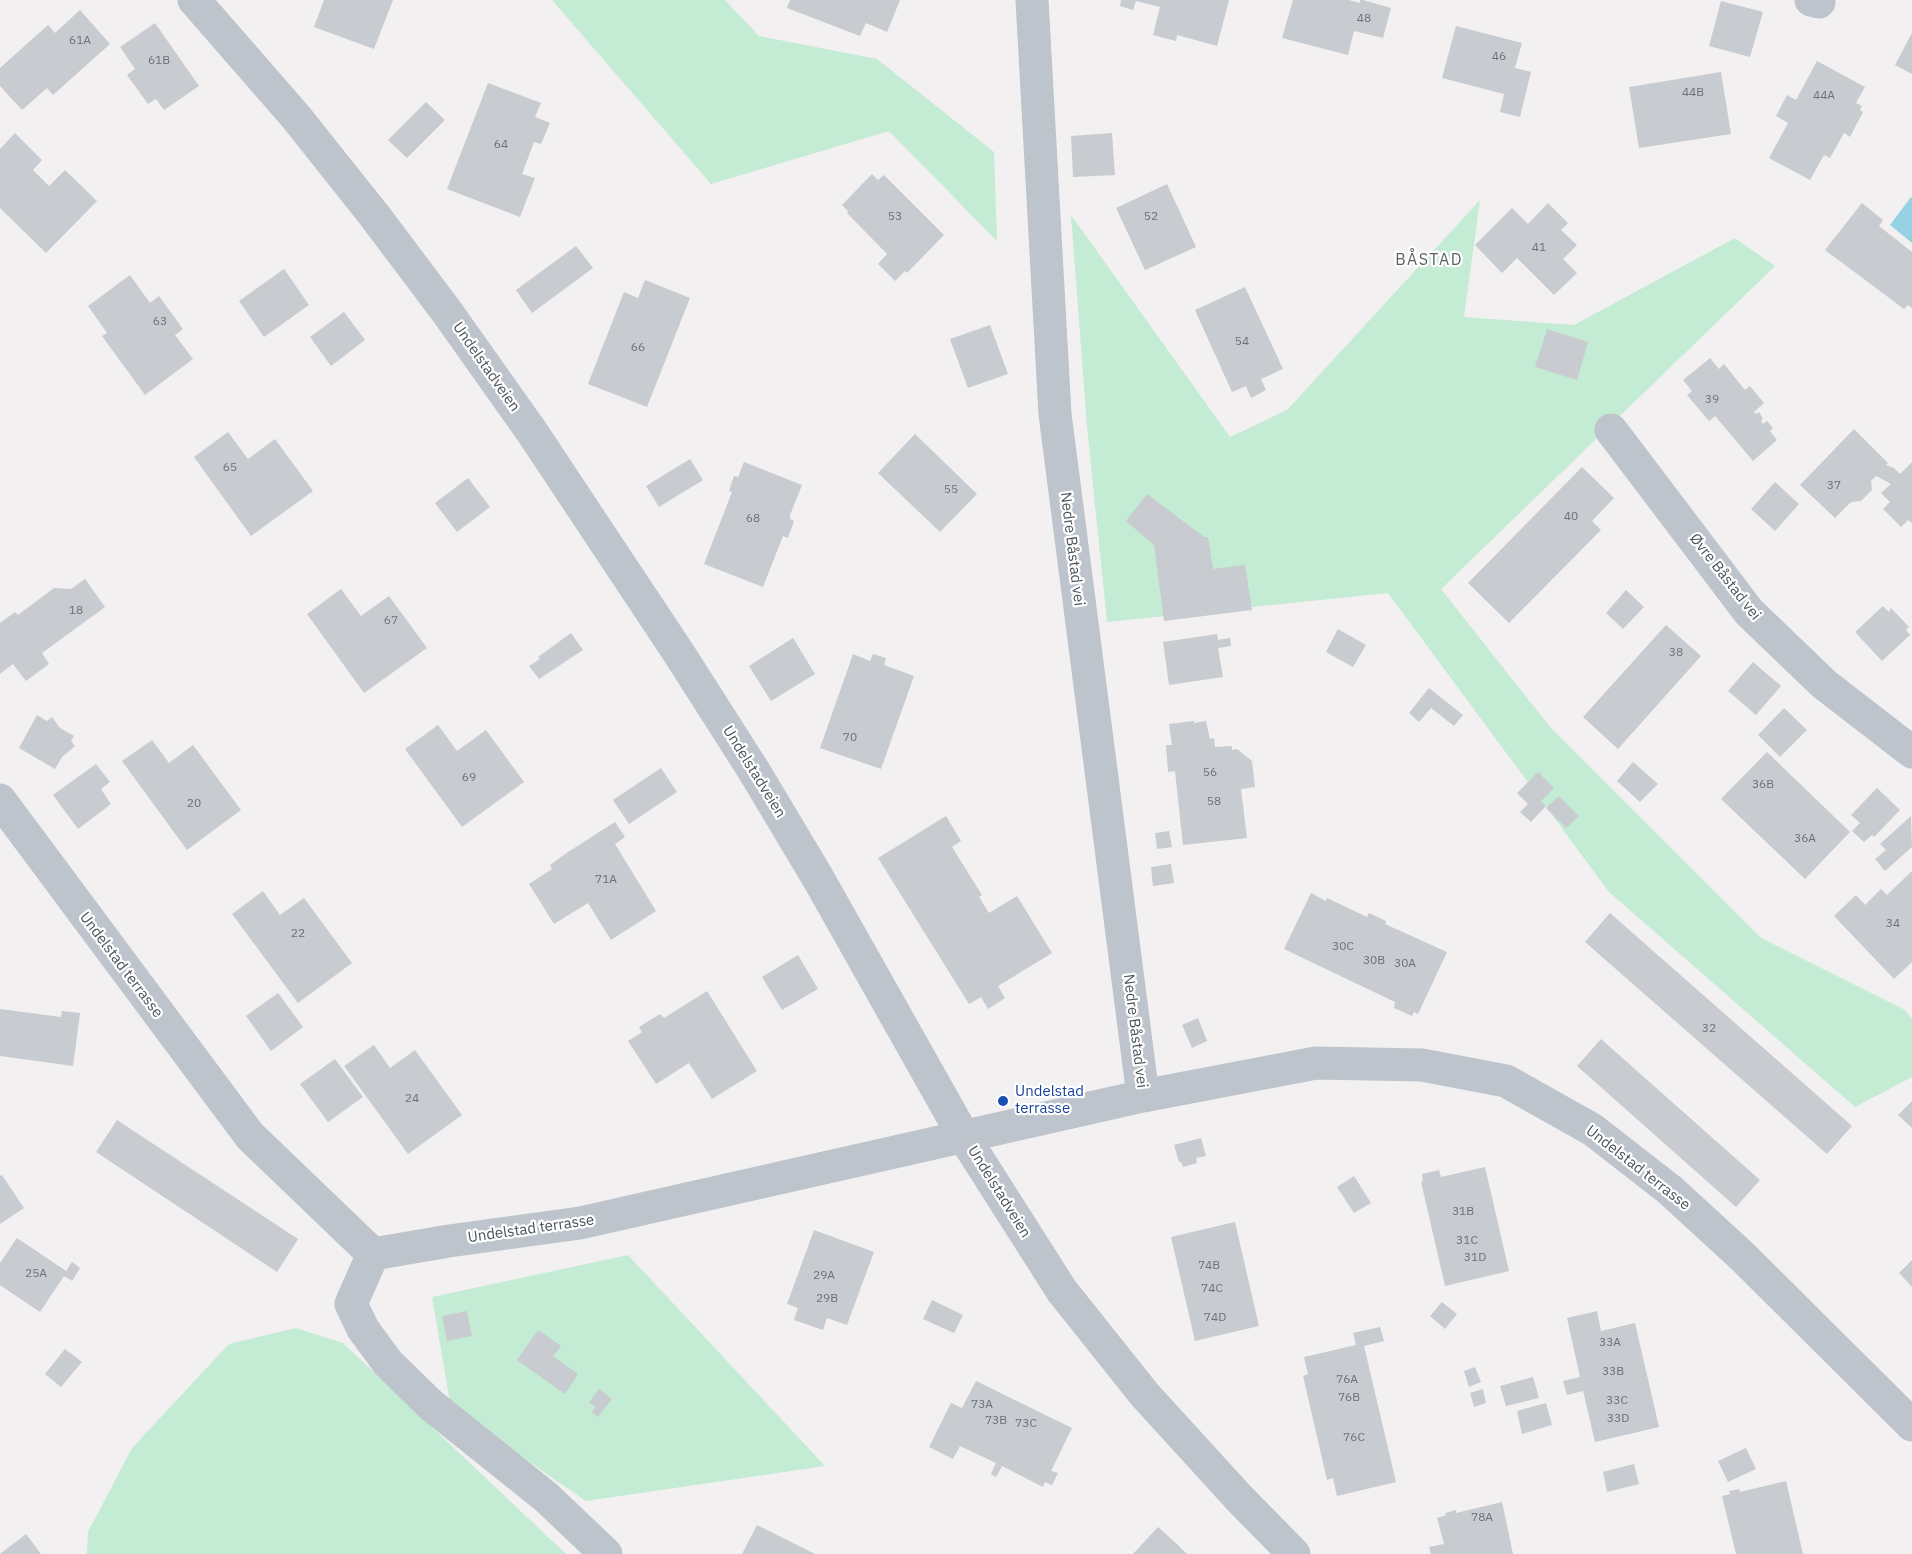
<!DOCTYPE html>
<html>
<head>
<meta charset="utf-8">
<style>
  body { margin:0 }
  canvas { display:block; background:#f2f0f0 }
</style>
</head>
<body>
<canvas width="1912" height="1554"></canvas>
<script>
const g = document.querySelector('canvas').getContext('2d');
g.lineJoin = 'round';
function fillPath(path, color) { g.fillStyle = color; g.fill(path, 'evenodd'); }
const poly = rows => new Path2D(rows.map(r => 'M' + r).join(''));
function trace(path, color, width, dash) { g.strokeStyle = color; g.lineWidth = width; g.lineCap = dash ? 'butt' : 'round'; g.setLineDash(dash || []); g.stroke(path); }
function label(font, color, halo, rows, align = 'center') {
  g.font = font + ' "IBM Plex Sans",sans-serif'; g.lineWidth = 4.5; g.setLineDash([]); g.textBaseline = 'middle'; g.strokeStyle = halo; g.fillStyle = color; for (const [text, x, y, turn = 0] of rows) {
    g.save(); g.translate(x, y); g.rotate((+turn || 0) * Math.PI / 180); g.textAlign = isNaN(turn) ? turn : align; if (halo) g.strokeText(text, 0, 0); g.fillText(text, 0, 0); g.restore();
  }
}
const green = poly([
  [552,0,725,0,759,36,877,59,994,152,997,241,889,131,711,184],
  [1480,200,1464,317,1574,325,1735,238,1775,266,1441,589,1550,727,1761,938,1905,1010,1912,1019,1912,1077,1855,1107,1609,892,1388,593,1107,622,1087,426,1071,215,1230,437,1287,410],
  [628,1255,825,1466,586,1501,451,1408,432,1297],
  [296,1328,343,1343,566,1554,87,1554,88,1532,132,1448,229,1344]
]);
const water = poly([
  [1911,197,1912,198,1912,243,1890,225]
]);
const building = poly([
  [324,0,393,0,374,49,314,27],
  [790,0,900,0,887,32,866,23,860,36,787,8],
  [1121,0,1229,0,1217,46,1177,35,1176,41,1153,35,1160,7,1136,1,1133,10,1120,6],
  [1293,0,1349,0,1360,3,1360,0,1363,0,1391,8,1383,38,1354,31,1348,55,1282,38],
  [1721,1,1763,12,1750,57,1709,46],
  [80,10,110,44,53,95,47,88,22,110,0,86,0,68,48,25,55,33],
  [155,23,199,86,164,110,156,99,148,104,127,75,135,69,120,47],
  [1456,26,1522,43,1515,68,1531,72,1520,117,1500,112,1504,94,1442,78],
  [1912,33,1912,74,1895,65],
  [1817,61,1865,87,1856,103,1862,106,1860,110,1863,112,1850,137,1844,133,1830,158,1824,155,1810,180,1769,158,1788,123,1776,116,1787,95,1796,100],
  [1721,72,1731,134,1639,148,1629,87],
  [488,83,541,103,535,117,550,123,541,144,534,142,522,174,535,178,520,217,447,189],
  [426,102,445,120,407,158,388,140],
  [15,133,42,160,33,170,49,186,65,170,97,201,46,253,0,208,0,149],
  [1112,133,1115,175,1073,177,1071,136],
  [872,174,878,180,884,175,944,235,907,273,905,271,895,281,878,264,887,254,847,213,848,211,842,205],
  [1167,184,1196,247,1145,270,1116,208],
  [1548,203,1568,223,1561,230,1577,245,1563,259,1577,273,1554,295,1517,258,1502,273,1475,245,1512,208,1528,224],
  [1862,203,1883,220,1879,226,1912,252,1912,308,1908,305,1904,309,1825,250],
  [576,246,593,268,532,313,516,290],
  [284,269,309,305,264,337,239,301],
  [130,275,150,303,159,296,183,329,175,335,193,359,145,395,102,336,107,333,88,306],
  [645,280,690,298,647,407,588,384,624,292,638,298],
  [1245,287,1283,369,1261,379,1266,390,1251,398,1246,386,1232,392,1195,310],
  [344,312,365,340,331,366,310,337],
  [990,325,1008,374,968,388,950,339],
  [1547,329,1588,342,1577,380,1535,367],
  [1710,358,1719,369,1724,364,1745,390,1750,386,1764,403,1754,412,1756,414,1759,412,1763,419,1761,421,1763,424,1767,421,1773,428,1770,431,1777,440,1753,461,1715,416,1709,421,1687,395,1692,391,1683,380],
  [1854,429,1888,463,1886,465,1894,468,1900,474,1912,462,1912,523,1908,520,1901,527,1883,509,1890,502,1881,493,1891,484,1876,476,1871,481,1872,490,1861,501,1851,502,1835,518,1800,485],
  [228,432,248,459,275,439,313,491,251,536,194,457],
  [915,434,977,494,940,532,878,473],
  [690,459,703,480,659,507,646,486],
  [744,462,802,485,790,515,790,519,794,521,788,538,783,536,763,587,704,564,732,492,729,491,734,476,738,477],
  [1582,467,1614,498,1592,521,1601,530,1509,623,1468,583],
  [468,478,490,507,457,532,435,503],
  [1775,482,1799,504,1775,531,1751,509],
  [1147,494,1204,537,1208,537,1213,569,1245,565,1252,610,1164,621,1154,545,1126,521],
  [85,579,105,607,42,653,49,664,26,681,13,664,0,674,0,623,15,612,18,615,54,588,71,589],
  [341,589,361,616,389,596,427,648,364,693,307,614],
  [1626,590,1644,607,1623,629,1606,613],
  [1883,606,1889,612,1891,608,1909,627,1906,630,1910,635,1882,661,1855,632],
  [1666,625,1701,656,1618,749,1583,717],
  [1338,629,1366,645,1353,667,1326,652],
  [571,633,583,650,539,679,529,666,540,659,538,657],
  [1217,634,1218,640,1230,638,1231,646,1218,648,1223,677,1169,685,1163,642],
  [793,638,815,674,771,701,749,666],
  [853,654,870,661,873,654,886,658,884,665,914,676,881,769,820,748],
  [1753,662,1781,686,1756,715,1728,691],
  [1429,688,1463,715,1454,726,1431,708,1419,722,1409,713],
  [1784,708,1807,730,1780,757,1758,735],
  [37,715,47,721,52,717,60,728,74,736,71,741,75,746,62,757,55,769,19,748],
  [1194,721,1194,723,1206,721,1210,739,1214,738,1215,747,1232,746,1232,750,1237,749,1252,761,1255,787,1241,789,1247,838,1183,845,1175,771,1168,772,1166,745,1172,745,1169,724],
  [438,725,457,751,486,730,524,782,462,827,405,749],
  [152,740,169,763,193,745,241,810,187,850,122,761],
  [1767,752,1850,832,1805,879,1721,799],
  [1633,762,1658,784,1640,802,1617,781],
  [96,764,110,782,101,789,111,804,78,829,53,795],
  [661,768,677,792,629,824,613,800],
  [1538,772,1554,788,1541,801,1546,806,1531,822,1520,812,1528,804,1517,793],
  [1877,788,1900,810,1874,837,1872,835,1864,842,1852,831,1860,823,1851,815],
  [1559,796,1579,816,1566,828,1546,808],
  [946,816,961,841,952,847,982,895,979,897,989,913,1017,896,1052,953,998,986,1005,998,988,1009,981,997,969,1004,878,858],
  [1911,816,1912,847,1885,871,1875,859,1886,850,1880,844],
  [615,822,625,837,615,844,656,911,611,940,588,903,554,924,529,884,552,869,550,865,568,852],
  [1169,831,1172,847,1157,849,1155,833],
  [1171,864,1174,883,1153,886,1151,867],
  [1912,871,1912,962,1894,979,1834,916,1856,895,1865,905,1881,889,1887,895],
  [263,891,280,915,304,898,352,963,298,1003,232,914],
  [1311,893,1326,901,1327,898,1367,917,1369,913,1386,921,1385,924,1447,952,1418,1014,1414,1012,1412,1016,1394,1008,1395,1002,1284,949],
  [1610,913,1852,1126,1827,1154,1585,942],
  [798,955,818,989,782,1010,762,977],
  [707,991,757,1071,712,1099,689,1063,656,1084,628,1041,642,1032,639,1027,660,1014,664,1018],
  [278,993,303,1027,271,1051,246,1016],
  [0,1009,61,1017,62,1011,80,1013,73,1066,0,1056],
  [1198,1018,1207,1041,1192,1048,1182,1025],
  [1601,1039,1760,1180,1736,1207,1577,1066],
  [374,1045,390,1068,415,1050,462,1115,408,1154,344,1066],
  [335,1059,363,1097,328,1122,300,1084],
  [1912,1101,1912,1128,1898,1115],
  [117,1120,298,1239,277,1272,96,1152],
  [1201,1138,1206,1156,1196,1158,1197,1163,1183,1167,1181,1162,1179,1162,1174,1145],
  [1485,1167,1509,1271,1445,1286,1421,1182,1423,1181,1422,1174,1439,1170,1441,1177],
  [2,1175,24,1208,0,1224,0,1176],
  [1354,1176,1371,1203,1354,1213,1337,1187],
  [1235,1222,1259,1326,1195,1341,1171,1237],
  [814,1230,874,1252,847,1325,827,1318,823,1330,794,1320,798,1308,787,1304],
  [17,1238,66,1271,72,1262,80,1268,72,1281,64,1276,40,1312,0,1285,0,1263],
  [1912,1260,1912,1287,1899,1273],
  [932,1300,963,1315,954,1333,923,1319],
  [1442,1302,1457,1314,1445,1329,1430,1316],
  [467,1311,472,1336,447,1341,442,1316],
  [1597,1311,1601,1331,1635,1323,1659,1427,1595,1442,1583,1391,1567,1395,1563,1381,1580,1377,1567,1318],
  [1380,1327,1384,1341,1364,1346,1396,1482,1337,1496,1333,1478,1327,1480,1303,1376,1308,1374,1304,1357,1356,1345,1353,1333],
  [538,1330,561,1346,553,1356,578,1374,565,1394,517,1360],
  [65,1349,82,1362,61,1387,45,1374],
  [1475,1367,1481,1382,1469,1387,1464,1371],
  [1533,1377,1539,1398,1506,1406,1500,1386],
  [976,1381,1072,1428,1051,1471,1058,1473,1052,1485,1045,1482,1043,1487,1002,1466,996,1477,991,1474,996,1463,960,1446,953,1459,929,1447,951,1403,962,1408],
  [599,1389,612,1399,598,1417,592,1412,596,1407,589,1403],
  [1483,1389,1486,1403,1474,1407,1470,1393],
  [1546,1403,1552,1425,1522,1434,1517,1411],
  [1746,1448,1756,1469,1728,1482,1718,1461],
  [1634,1464,1639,1484,1607,1492,1603,1472],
  [1786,1481,1803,1554,1736,1554,1722,1496,1730,1494,1729,1491,1739,1489,1740,1492],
  [1502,1502,1513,1554,1431,1554,1429,1547,1444,1544,1437,1518,1446,1515,1445,1513,1456,1510,1456,1513],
  [757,1525,815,1554,742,1554],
  [1158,1527,1178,1545,1187,1554,1133,1554],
  [26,1534,41,1554,0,1554]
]);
const minor = poly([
  [194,0,296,117,374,215,447,312,532,432,680,655,754,771,818,878,964,1137,1062,1291,1145,1395,1239,1498,1294,1554],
  [1032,0,1055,414,1143,1096],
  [1811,0,1819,2],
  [1611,430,1749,612,1824,684,1912,752],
  [0,800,250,1136,373,1254],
  [373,1254,449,1241,580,1223,1143,1096,1316,1063,1422,1065,1506,1081,1593,1130,1670,1190,1743,1257,1912,1425],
  [373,1254,351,1304,363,1329,388,1363,431,1405,546,1497,606,1554]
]);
const markers = [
  [1003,1101,6,"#1a4fb4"]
];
const numberNames = [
  ["48",1364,19],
  ["61A",80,41],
  ["46",1499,57],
  ["61B",159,61],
  ["44B",1693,93],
  ["44A",1824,96],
  ["64",501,145],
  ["53",895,217],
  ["52",1151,217],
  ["41",1539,248],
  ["63",160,322],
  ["54",1242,342],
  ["66",638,348],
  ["39",1712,400],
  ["65",230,468],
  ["37",1834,486],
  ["55",951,490],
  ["40",1571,517],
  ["68",753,519],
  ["18",76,611],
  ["67",391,621],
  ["38",1676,653],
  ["70",850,738],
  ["56",1210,773],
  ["69",469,778],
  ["36B",1763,785],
  ["58",1214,802],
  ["20",194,804],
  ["36A",1805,839],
  ["71A",606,880],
  ["34",1893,924],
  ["22",298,934],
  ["30C",1343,947],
  ["30B",1374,961],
  ["30A",1405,964],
  ["32",1709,1029],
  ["24",412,1099],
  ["31B",1463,1212],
  ["31C",1467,1241],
  ["31D",1475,1258],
  ["74B",1209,1266],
  ["25A",36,1274],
  ["29A",824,1276],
  ["74C",1212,1289],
  ["29B",827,1299],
  ["74D",1215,1318],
  ["33A",1610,1343],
  ["33B",1613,1372],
  ["76A",1347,1380],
  ["76B",1349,1398],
  ["33C",1617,1401],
  ["73A",982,1405],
  ["33D",1618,1419],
  ["73B",996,1421],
  ["73C",1026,1424],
  ["76C",1354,1438],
  ["78A",1482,1518]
];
const streetNames = [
  ["Undelstadveien",486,367,55],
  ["Nedre Båstad vei",1072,549,83],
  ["Øvre Båstad vei",1725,577,52],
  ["Undelstadveien",754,772,58],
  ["Undelstad terrasse",121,965,53],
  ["Nedre Båstad vei",1135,1031,83],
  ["Undelstad terrasse",1638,1168,38],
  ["Undelstadveien",999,1192,58],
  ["Undelstad terrasse",531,1229,-8]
];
const transitNames = [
  ["Undelstad",1015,1092],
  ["terrasse",1015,1109]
];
const neighbourhoodNames = [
  ["BÅSTAD",1429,260]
];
fillPath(green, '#c4ebd3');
fillPath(water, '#95d3e4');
fillPath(building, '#c8cbcf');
trace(minor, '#bdc4cb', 33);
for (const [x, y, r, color] of markers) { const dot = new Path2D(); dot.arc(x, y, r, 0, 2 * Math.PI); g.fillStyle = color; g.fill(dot); trace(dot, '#fff', 2); }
label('12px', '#6a7179', null, numberNames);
label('15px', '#4a535c', '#fff', streetNames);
label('15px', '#164399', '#fff', transitNames, 'left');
g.letterSpacing = '1.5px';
label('16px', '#5d6164', '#fff', neighbourhoodNames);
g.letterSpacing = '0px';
</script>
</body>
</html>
